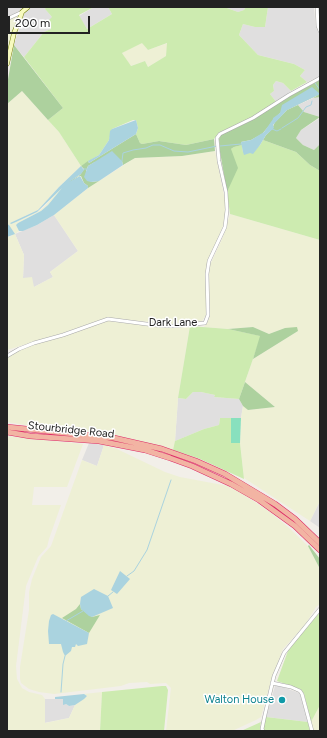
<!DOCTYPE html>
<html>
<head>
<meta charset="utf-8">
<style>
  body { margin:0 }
  #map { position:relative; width:327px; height:738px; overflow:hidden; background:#f2efe9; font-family:Figtree,sans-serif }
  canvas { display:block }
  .frame { position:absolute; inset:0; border:8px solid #222; pointer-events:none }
  .scale { position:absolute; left:8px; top:16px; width:82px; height:18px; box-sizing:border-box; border:2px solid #222; border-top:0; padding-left:5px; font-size:12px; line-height:14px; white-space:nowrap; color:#222; -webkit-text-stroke:3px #fff; paint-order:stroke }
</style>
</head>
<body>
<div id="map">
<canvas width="327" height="738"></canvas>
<div class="frame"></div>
<div class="scale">200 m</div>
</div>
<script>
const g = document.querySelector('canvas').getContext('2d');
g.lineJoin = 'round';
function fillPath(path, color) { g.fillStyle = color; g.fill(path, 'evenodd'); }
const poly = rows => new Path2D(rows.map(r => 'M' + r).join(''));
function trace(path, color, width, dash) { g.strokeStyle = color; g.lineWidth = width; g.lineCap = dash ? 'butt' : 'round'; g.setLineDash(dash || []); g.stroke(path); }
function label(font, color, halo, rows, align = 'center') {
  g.font = font + ' Figtree,sans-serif'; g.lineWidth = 3; g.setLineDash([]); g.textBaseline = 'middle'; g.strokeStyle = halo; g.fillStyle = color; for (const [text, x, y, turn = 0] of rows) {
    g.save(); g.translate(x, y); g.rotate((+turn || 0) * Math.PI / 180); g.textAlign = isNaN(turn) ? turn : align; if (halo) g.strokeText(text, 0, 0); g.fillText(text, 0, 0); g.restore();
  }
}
const residential = poly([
  [7,7,25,7,21,11,7,17],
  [30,7,46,7,45,9,52,17,51,29,44,32,24,57,14,45,24,14],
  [97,7,108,7,112,14,87,29,79,16,92,8],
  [224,7,246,7,244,10,238,12],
  [268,7,314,7,315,20,317,30,320,34,320,76,307,82,300,76,305,70,294,64,258,55,239,35,243,24,255,27,265,27],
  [276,81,283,83,291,91,277,103,270,94,274,91,273,85],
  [320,97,320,117,304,112,298,105,313,98],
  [320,118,320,144,314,150,303,145,296,138,301,130],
  [54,215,78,251,50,272,53,277,34,287,23,278,24,255,15,234,37,225],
  [193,392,201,392,215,395,214,397,239,399,243,406,241,418,220,418,219,425,204,429,175,441,178,398,186,399],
  [89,443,104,445,97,466,82,460],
  [320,497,320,528,310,521,319,503],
  [277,685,299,693,301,696,308,722,266,717,275,686],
  [45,699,63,699,66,704,69,706,75,705,69,718,44,723]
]);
const farmland = poly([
  [16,16,18,18,13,28,7,54,7,22],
  [142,42,148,50,168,43,166,56,148,67,145,61,130,66,122,53],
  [22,91,59,132,81,166,59,187,38,210,10,223,16,222,37,212,43,208,61,188,63,188,48,205,41,211,18,223,16,225,19,231,15,234,24,255,23,278,32,277,34,287,53,277,50,272,78,251,54,215,88,188,135,158,182,156,215,151,225,200,225,215,223,226,208,263,206,275,206,315,202,321,199,322,172,324,107,318,60,334,7,350,7,237,12,236,8,224,7,224,7,104],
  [230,214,320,240,320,497,319,503,310,521,244,478,240,443,241,418,243,406,249,410,275,407,245,382,253,359,298,331,285,328,269,334,253,327,228,329,204,327,209,319,210,311,209,274,210,265,223,237],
  [108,321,160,327,190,326,178,398,175,441,173,450,128,438,79,431,31,426,7,422,7,359,13,353,33,345],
  [7,436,83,444,67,487,34,487,32,505,61,505,49,539,47,547,38,557,26,586,16,666,17,679,22,688,29,692,42,695,45,699,45,723,69,718,75,705,87,696,84,694,102,692,100,731,7,731],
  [104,445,117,449,165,472,180,477,228,486,242,493,270,512,288,527,308,546,320,569,320,604,316,607,305,625,283,649,271,681,261,717,256,720,232,731,166,731,171,688,166,683,150,684,147,682,129,683,121,686,54,694,39,692,29,689,21,683,20,679,20,667,29,610,29,592,32,579,41,557,51,546,82,460,97,466],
  [320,705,320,731,314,731,311,722]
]);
const grass = poly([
  [46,7,97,7,92,8,79,15,87,29,112,14,108,7,224,7,238,12,244,10,246,7,268,7,265,27,255,27,243,24,239,35,258,55,294,64,305,70,300,76,307,82,291,91,283,83,276,81,273,85,274,91,270,94,277,103,252,117,219,133,214,139,186,145,159,141,142,144,140,143,136,134,138,128,136,120,133,120,112,129,109,140,99,155,81,166,59,132,48,120,63,108,24,57,44,32,51,29,46,23,52,17,45,9],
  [142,43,148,50,167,43,166,56,148,67,145,61,131,66,122,53],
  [263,140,296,152,310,165,320,171,320,240,230,214,227,192,231,181,231,149,234,147,242,145,243,152,250,153,260,145],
  [190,326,228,329,261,336,239,399,214,397,215,395,201,392,193,392,186,399,178,398],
  [220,418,231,418,231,443,240,443,244,479,200,459,173,450,175,441,204,429,219,425],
  [320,612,320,705,311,722,304,694,300,689,277,681,289,648],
  [162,686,166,686,168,690,164,731,100,731,102,692],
  [266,717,308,722,310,731,265,731,263,728],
  [261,722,260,728,262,731,241,731]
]);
const forest = poly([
  [14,45,63,108,48,120,22,91,7,104,7,85],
  [320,80,320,97,313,98,320,94,280,113,262,134,251,140,241,142,242,145,234,147,231,149,238,168,227,192,220,152,219,139,221,135,252,120,288,97],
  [298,105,304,112,320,117,301,130,296,138,303,145,314,150,320,144,320,171,310,165,296,152,263,140,266,135,272,129,275,122,287,110],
  [136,134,140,143,142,144,159,141,186,145,214,139,215,151,182,156,135,158,123,165,122,161,95,162,88,166,86,171,91,182,99,181,88,188,88,186,84,183,81,176,79,176,69,183,68,182,80,175,84,169,81,166,88,161,89,163,97,158],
  [253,327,269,334,285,328,297,327,298,331,253,359,260,336,228,329],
  [245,382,275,407,248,410,243,406,239,399],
  [309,545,320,559,320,569,308,546],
  [80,604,81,609,92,617,100,615,89,633,62,618,76,609]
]);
const pitch = poly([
  [231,418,241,418,240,443,231,443]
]);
const water = poly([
  [312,87,320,94,287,110,273,125,274,128,266,135,260,145,253,154,250,153,244,155,243,152,241,142,251,140,264,132,273,119,273,118,280,113,282,105],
  [136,120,138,128,136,134,89,163,88,161,99,155,109,140,110,131,112,129],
  [112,151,122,161,123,165,99,181,91,182,87,181,84,177,88,166],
  [81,166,84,170,81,174,69,182,80,176,84,183,88,186,88,188,54,215,37,225,23,231,19,231,16,225,18,223,41,211,48,205,62,188,37,212,16,222,11,224,10,223,38,210,59,187],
  [7,224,9,225,15,234,7,237],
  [120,571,130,579,117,594,111,590],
  [94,589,108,596,113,608,92,617,89,616,81,609,80,604,81,597],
  [53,614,89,633,87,644,78,646,76,644,75,647,72,647,71,651,65,656,63,652,61,644,49,644,48,631,49,621,51,615],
  [84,694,87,696,84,699,75,705,69,706,66,704,63,705,63,699,55,699,55,697]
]);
const stream = poly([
  [315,83,320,90],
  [282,128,298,118,306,107,311,105,312,101],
  [272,129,277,131,281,129],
  [220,146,241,144],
  [122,161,123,153,133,150,146,148,153,145,160,145,174,151,188,152,217,146],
  [84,169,87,169],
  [127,576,134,571,147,550,171,480],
  [108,596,113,592],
  [66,621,83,611],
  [61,692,63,664,65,656]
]);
const minor = poly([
  [317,7,318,26,320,31],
  [7,19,22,12],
  [7,356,19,349,34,343,63,335,108,319,154,325,173,326,205,323,208,315,207,274,209,261,225,227,227,210,226,192,219,161,217,138,220,134,253,118,289,95,320,78],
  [272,683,291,687,300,691,302,694,312,731],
  [263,731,262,729,264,719,274,676,284,653,320,609]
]);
const secondary = poly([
  [7,64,14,33,19,21,22,12,28,7]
]);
const trunk = poly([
  [7,427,114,438,162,449,196,461,225,474,275,504,295,519,320,543],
  [7,432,30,436,99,441,145,450,170,458,192,466,231,484,259,500,295,526,320,550]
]);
const markers = [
  [282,700,4,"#0f9aa8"]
];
const streetNames = [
  ["Dark Lane",173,323],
  ["Stourbridge Road",71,430,6]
];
const cultureNames = [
  ["Walton House",274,700]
];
fillPath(residential, '#e0dfdf');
fillPath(farmland, '#eef0d5');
fillPath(grass, '#cdebb0');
fillPath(forest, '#add19e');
fillPath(pitch, '#88e0be');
fillPath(water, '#aad3df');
trace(stream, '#aad3df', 1);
trace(minor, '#a9a9a9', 4);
trace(secondary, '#707d05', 5);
trace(trunk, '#dc2a67', 6);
trace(minor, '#fff', 3);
trace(secondary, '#f7fabf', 4);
trace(trunk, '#f2b4a3', 5);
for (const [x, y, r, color] of markers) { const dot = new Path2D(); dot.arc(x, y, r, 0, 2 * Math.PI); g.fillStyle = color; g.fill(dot); trace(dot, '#fff', 1.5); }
label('11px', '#222', '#fff', streetNames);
label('11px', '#0d838f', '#fff', cultureNames, 'right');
</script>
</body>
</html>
